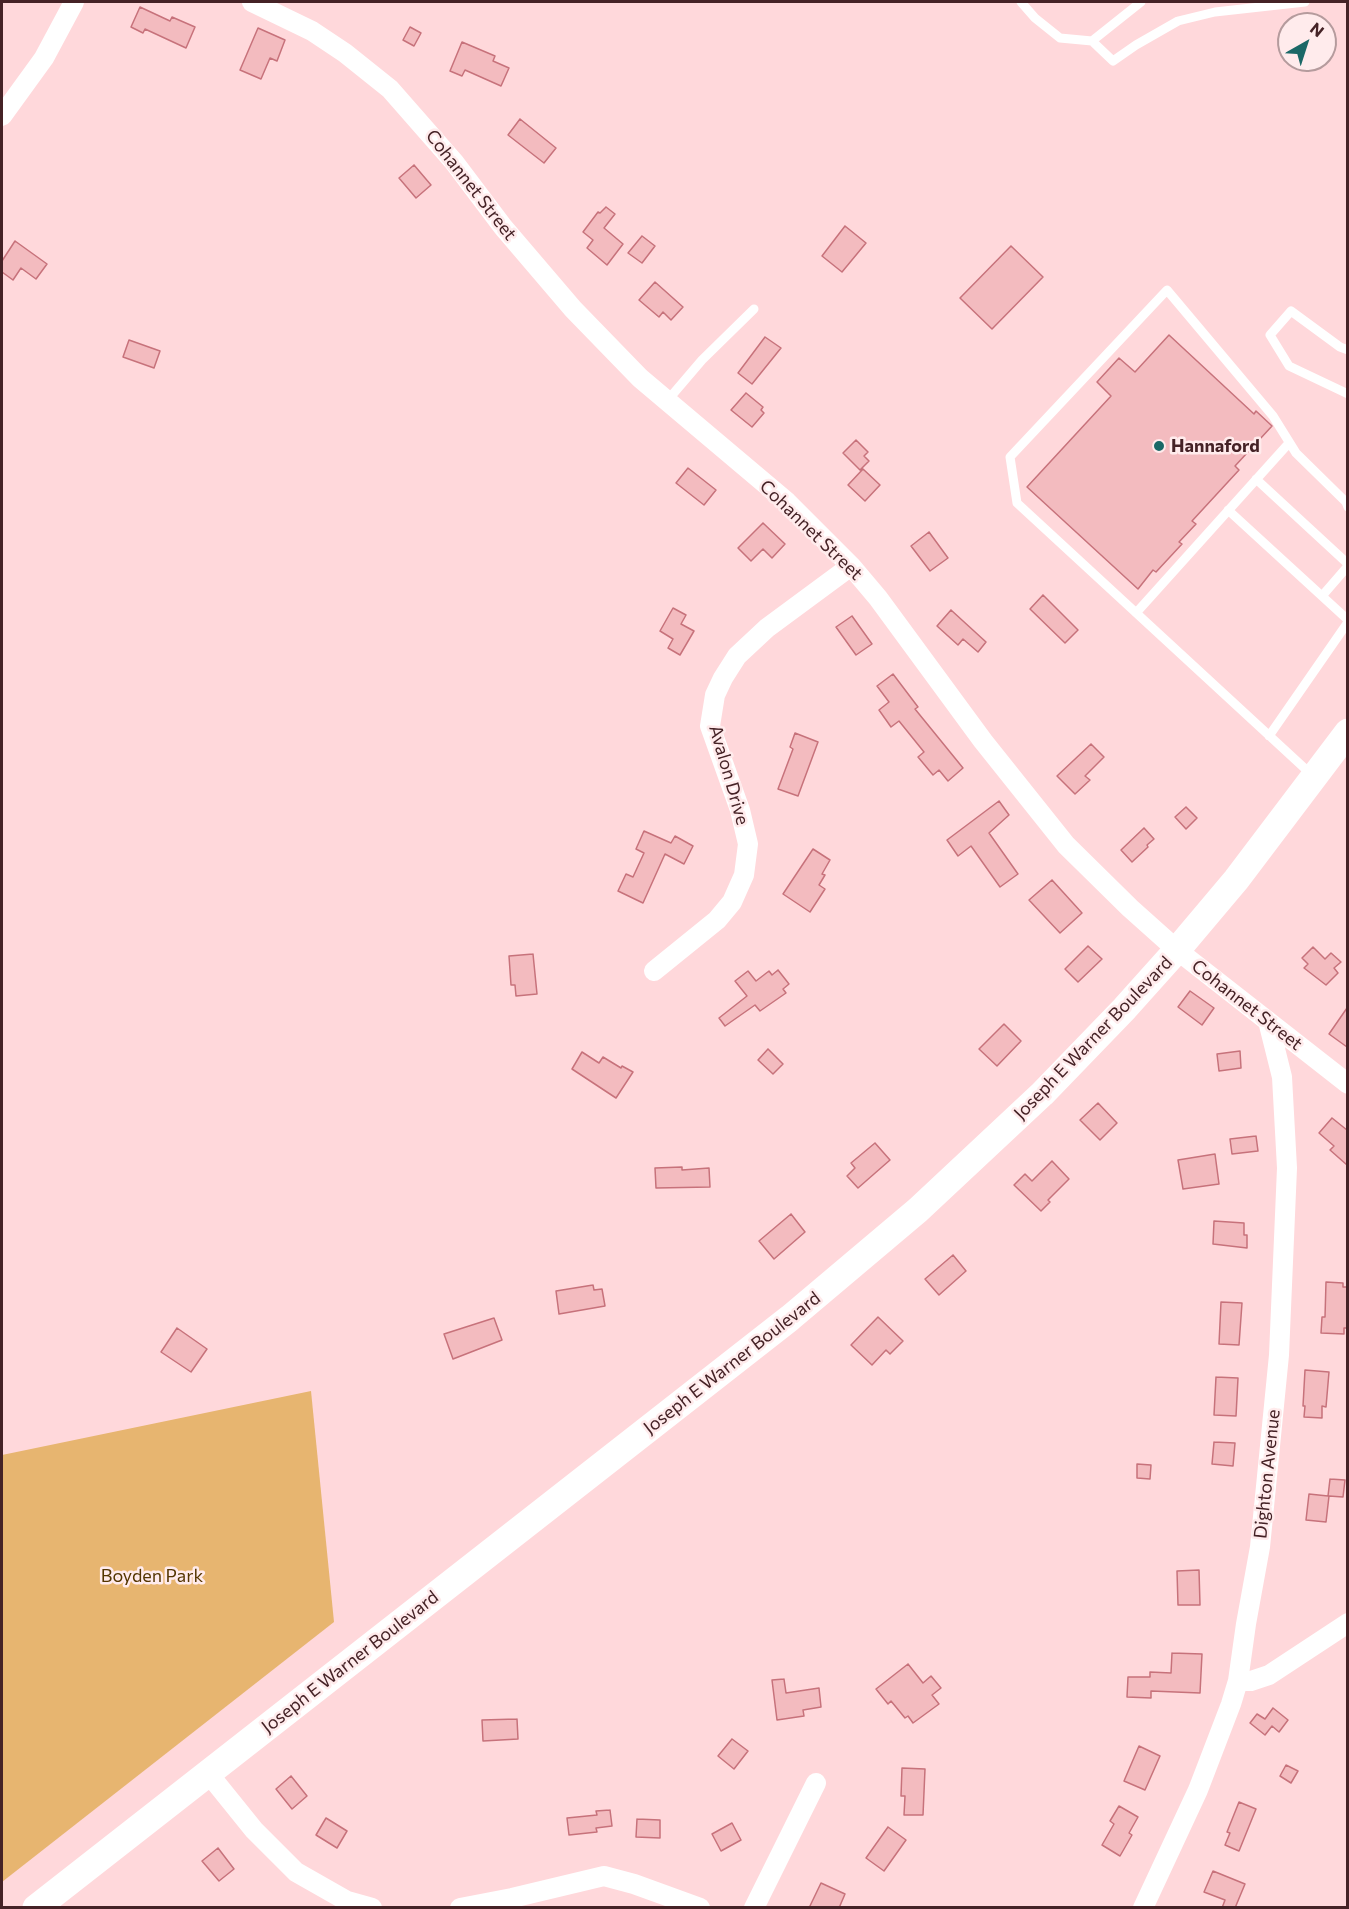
<!DOCTYPE html>
<html>
<head>
<meta charset="utf-8">
<style>
  body { margin:0 }
  #map { position:relative; width:1349px; height:1909px; overflow:hidden; background:#ffd8db; font-family:Commissioner,sans-serif }
  canvas { display:block }
  .frame { position:absolute; inset:0; border:3px solid #452226; pointer-events:none }
  .north { position:absolute; left:1277px; top:12px; width:60px; height:60px; box-sizing:border-box; background:#ffebec; border:2px solid #b59b9d; border-radius:50%; rotate:39deg; font-size:16px; font-weight:700; line-height:24px; text-align:center; color:#452226 }
  .north::after { content:''; display:block; margin:auto; width:21px; height:27px; background:#1b6867; clip-path:polygon(50% 0,100% 100%,50% 72%,0 100%) }
</style>
</head>
<body>
<div id="map">
<canvas width="1349" height="1909"></canvas>
<div class="frame"></div>
<div class="north">N</div>
</div>
<script>
const g = document.querySelector('canvas').getContext('2d');
g.lineJoin = 'round';
function fillPath(path, color) { g.fillStyle = color; g.fill(path, 'evenodd'); }
const poly = rows => new Path2D(rows.map(r => 'M' + r).join(''));
function trace(path, color, width, dash) { g.strokeStyle = color; g.lineWidth = width; g.lineCap = dash ? 'butt' : 'round'; g.setLineDash(dash || []); g.stroke(path); }
function label(font, color, halo, rows, align = 'center') {
  g.font = font + ' Commissioner,sans-serif'; g.lineWidth = 5; g.setLineDash([]); g.textBaseline = 'middle'; g.strokeStyle = halo; g.fillStyle = color; for (const [text, x, y, turn = 0] of rows) {
    g.save(); g.translate(x, y); g.rotate((+turn || 0) * Math.PI / 180); g.textAlign = isNaN(turn) ? turn : align; if (halo) g.strokeText(text, 0, 0); g.fillText(text, 0, 0); g.restore();
  }
}
const green = poly([
  [311,1391,334,1622,2,1882,2,1455]
]);
const building = poly([
  [140,7,170,21,172,17,195,27,186,48,145,29,143,33,131,27,140,7],
  [410,27,421,33,414,46,403,40,410,27],
  [258,28,285,40,277,61,270,58,261,79,240,70,258,28],
  [462,42,495,56,493,61,509,68,501,86,465,70,462,76,450,71,462,42],
  [520,119,556,148,544,163,508,135,520,119],
  [414,165,431,185,416,198,399,178,414,165],
  [606,207,615,214,604,228,623,244,607,265,587,248,593,240,583,232,598,212,600,213,606,207],
  [845,226,866,243,842,272,822,256,845,226],
  [642,236,655,246,642,263,628,253,642,236],
  [15,241,47,264,36,279,21,268,13,280,2,272,2,261,15,241],
  [1011,246,1043,277,992,329,960,298,1011,246],
  [655,282,683,307,671,320,663,312,659,317,639,300,655,282],
  [1169,335,1254,414,1256,411,1272,426,1235,466,1239,470,1192,521,1196,524,1179,542,1182,544,1156,572,1153,570,1138,589,1027,487,1111,396,1097,382,1119,358,1135,372,1169,335],
  [765,337,781,348,752,384,738,373,765,337],
  [129,340,160,351,154,368,123,357,129,340],
  [746,393,763,407,761,410,764,413,752,427,731,410,746,393],
  [856,440,868,452,864,456,869,461,860,470,843,453,856,440],
  [688,468,716,490,704,505,676,483,688,468],
  [863,469,880,485,865,501,848,485,863,469],
  [763,523,785,544,772,558,763,549,751,561,738,548,763,523],
  [929,532,948,558,930,571,911,546,929,532],
  [1043,595,1078,630,1065,643,1030,609,1043,595],
  [673,608,686,615,681,624,694,631,680,655,668,648,673,639,660,631,673,608],
  [951,610,986,642,978,652,963,639,958,645,937,626,951,610],
  [852,616,872,644,856,655,836,627,852,616],
  [893,674,918,707,915,709,963,768,948,781,939,770,933,775,918,757,924,752,899,721,891,727,879,710,889,702,877,686,893,674],
  [795,733,818,742,798,796,778,789,793,749,790,747,795,733],
  [1091,744,1104,757,1085,776,1090,780,1075,794,1057,776,1091,744],
  [999,801,1009,815,989,833,1018,874,1000,887,971,846,958,856,947,840,999,801],
  [1186,807,1197,818,1186,829,1175,817,1186,807],
  [1144,828,1154,839,1147,845,1148,847,1132,862,1121,850,1144,828],
  [644,831,671,843,675,836,693,846,684,864,665,854,643,903,618,891,626,874,633,877,644,853,636,849,644,831],
  [813,849,830,860,822,874,825,875,819,885,825,889,810,912,783,894,813,849],
  [1052,880,1082,913,1060,933,1029,900,1052,880],
  [1088,946,1102,959,1078,982,1065,969,1088,946],
  [1313,947,1325,959,1331,953,1341,962,1334,968,1338,973,1326,985,1304,968,1308,964,1302,958,1313,947],
  [533,954,537,994,516,996,515,985,511,985,509,956,533,954],
  [778,970,789,984,783,989,786,993,760,1011,755,1005,725,1026,719,1018,747,996,735,981,748,971,756,981,769,971,772,975,778,970],
  [1190,991,1214,1008,1202,1025,1178,1007,1190,991],
  [1347,1008,1347,1047,1329,1034,1347,1008],
  [1004,1024,1021,1041,997,1066,979,1049,1004,1024],
  [768,1049,783,1064,773,1074,758,1060,768,1049],
  [1240,1051,1241,1068,1219,1071,1217,1054,1240,1051],
  [582,1052,599,1063,603,1057,621,1068,622,1066,633,1072,616,1098,572,1069,582,1052],
  [1098,1103,1117,1123,1100,1140,1080,1120,1098,1103],
  [1332,1118,1347,1130,1347,1165,1330,1150,1334,1146,1319,1133,1332,1118],
  [1256,1136,1258,1151,1232,1154,1230,1139,1256,1136],
  [875,1143,890,1160,858,1188,847,1176,855,1168,851,1163,875,1143],
  [1215,1154,1219,1184,1183,1189,1178,1160,1215,1154],
  [1052,1161,1069,1179,1048,1200,1050,1202,1041,1211,1014,1185,1025,1174,1032,1181,1052,1161],
  [682,1167,682,1170,709,1168,710,1187,656,1188,655,1168,682,1167],
  [791,1214,805,1232,774,1259,759,1241,791,1214],
  [1214,1221,1244,1223,1244,1235,1247,1235,1247,1248,1213,1244,1214,1221],
  [953,1255,966,1271,939,1295,925,1279,953,1255],
  [1326,1282,1343,1283,1343,1287,1347,1287,1347,1328,1344,1328,1344,1334,1321,1333,1322,1317,1325,1317,1326,1282],
  [593,1285,594,1290,602,1289,605,1306,559,1314,556,1291,593,1285],
  [1221,1302,1242,1303,1239,1345,1219,1344,1221,1302],
  [878,1317,903,1341,890,1354,886,1350,872,1365,851,1345,878,1317],
  [494,1318,502,1340,453,1359,444,1334,494,1318],
  [177,1328,207,1349,191,1372,161,1352,177,1328],
  [1305,1370,1329,1372,1326,1407,1322,1406,1322,1418,1304,1417,1305,1406,1303,1406,1305,1370],
  [1216,1377,1238,1378,1236,1416,1214,1415,1216,1377],
  [1214,1442,1235,1443,1233,1466,1212,1464,1214,1442],
  [1137,1464,1151,1465,1150,1479,1137,1478,1137,1464],
  [1330,1479,1345,1480,1343,1497,1329,1496,1326,1522,1306,1520,1309,1494,1328,1496,1330,1479],
  [1199,1570,1200,1605,1178,1605,1177,1571,1199,1570],
  [1172,1653,1202,1654,1200,1693,1151,1691,1151,1698,1127,1697,1128,1677,1150,1677,1150,1672,1171,1673,1172,1653],
  [908,1664,923,1683,931,1676,941,1688,932,1695,939,1704,913,1723,908,1716,905,1718,891,1701,888,1704,876,1689,908,1664],
  [784,1679,786,1693,819,1688,821,1707,803,1710,804,1716,777,1720,772,1680,784,1679],
  [1273,1708,1288,1720,1279,1732,1272,1726,1265,1735,1250,1723,1257,1714,1265,1719,1273,1708],
  [517,1719,518,1739,483,1741,482,1720,517,1719],
  [732,1739,748,1751,734,1769,718,1756,732,1739],
  [1139,1746,1160,1756,1145,1790,1124,1781,1139,1746],
  [1286,1765,1298,1771,1291,1783,1280,1776,1286,1765],
  [902,1768,925,1769,923,1815,904,1815,905,1796,901,1796,902,1768],
  [291,1776,307,1796,292,1809,276,1789,291,1776],
  [1239,1802,1256,1809,1239,1851,1225,1845,1230,1833,1227,1832,1239,1802],
  [1119,1806,1138,1817,1129,1833,1132,1835,1120,1856,1102,1845,1114,1824,1110,1821,1119,1806],
  [610,1810,612,1826,596,1828,597,1832,569,1835,567,1818,597,1815,596,1811,610,1810],
  [326,1818,347,1831,337,1848,316,1835,326,1818],
  [637,1819,660,1820,660,1838,636,1837,637,1819],
  [732,1823,741,1840,721,1851,712,1834,732,1823],
  [888,1827,906,1840,884,1871,866,1858,888,1827],
  [218,1848,234,1869,219,1881,202,1861,218,1848],
  [1213,1871,1245,1884,1235,1908,1222,1908,1225,1900,1204,1892,1213,1871],
  [821,1883,845,1894,839,1908,809,1908,821,1883]
]);
const service = poly([
  [1021,2,1035,18,1060,38,1092,41,1113,61,1136,45,1178,21,1215,12,1305,2],
  [1092,41,1141,2],
  [1348,350,1340,347,1291,311,1270,335,1289,366,1348,394],
  [667,401,702,360,754,309],
  [1256,479,1348,564],
  [1228,510,1348,620],
  [1322,596,1348,566],
  [1136,613,1289,443],
  [1269,736,1348,622],
  [1313,776,1017,503,1010,457,1167,290,1273,416,1296,453,1346,502,1348,507]
]);
const minor = poly([
  [252,2,312,31,345,53,390,89,454,162,503,227,573,309,640,378,787,502,851,566,878,598,983,741,1066,845,1130,908,1177,950,1348,1084],
  [2,116,44,58,74,2],
  [654,971,717,920,732,902,744,875,748,844,740,810,710,726,715,695,723,678,737,656,767,628,851,566],
  [1238,1681,1251,1681,1269,1675,1348,1623],
  [208,1773,254,1830,296,1872,347,1901,372,1908],
  [460,1908,512,1898,604,1876,634,1884,700,1908],
  [754,1908,816,1783],
  [1143,1908,1198,1790,1231,1704,1238,1681,1246,1624,1260,1547,1279,1355,1287,1168,1282,1077,1268,1021]
]);
const secondary = poly([
  [36,1908,790,1318,918,1210,1042,1094,1125,1008,1177,950,1236,880,1348,732]
]);
const markers = [
  [1159,446,6,"#1b6867"]
];
const streetNames = [
  ["Cohannet Street",471,185,52],
  ["Cohannet Street",811,530,44],
  ["Avalon Drive",729,775,74],
  ["Cohannet Street",1247,1005,38],
  ["Joseph E Warner Boulevard",1093,1038,-46],
  ["Joseph E Warner Boulevard",732,1363,-38],
  ["Dighton Avenue",1267,1474,-84],
  ["Joseph E Warner Boulevard",350,1662,-38]
];
const poiNames = [
  ["Hannaford",1171,446]
];
const parkNames = [
  ["Boyden Park",152,1576]
];
fillPath(green, '#e7b570');
fillPath(building, '#f3bbbf');
trace(building, '#c7727b', 1.5);
trace(service, '#fff', 9);
trace(minor, '#fff', 20);
trace(secondary, '#fff', 27);
for (const [x, y, r, color] of markers) { const dot = new Path2D(); dot.arc(x, y, r, 0, 2 * Math.PI); g.fillStyle = color; g.fill(dot); trace(dot, '#ffebec', 2); }
label('18px', '#452226', '#ffebec', streetNames);
label('bold 18px', '#452226', '#ffebec', poiNames, 'left');
label('18px', '#543500', '#ffebec', parkNames);
</script>
</body>
</html>
